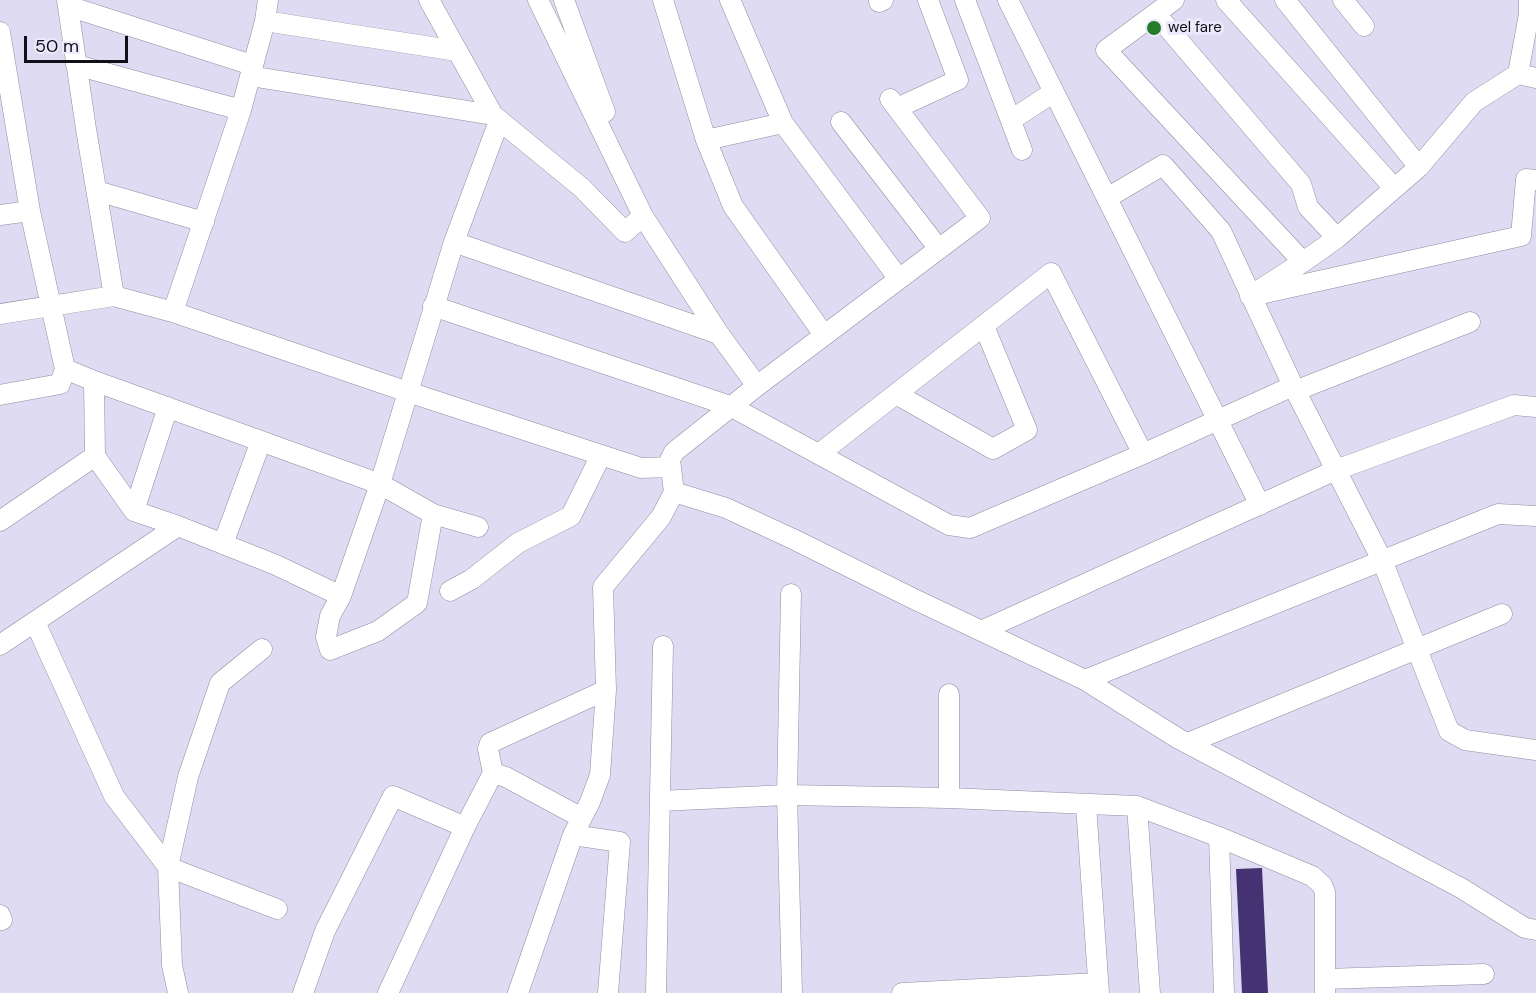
<!DOCTYPE html>
<html>
<head>
<meta charset="utf-8">
<style>
  body { margin:0 }
  #map { position:relative; width:1536px; height:993px; overflow:hidden; background:#dfdbf2; font-family:"DM Sans",sans-serif }
  canvas { display:block }
  .scale { position:absolute; left:24px; top:36px; width:104px; height:27px; box-sizing:border-box; border:3px solid #110f17; border-top:0; padding-left:8px; font-size:18px; line-height:21px; white-space:nowrap; color:#110f17; -webkit-text-stroke:4px #ece9fc; paint-order:stroke }
</style>
</head>
<body>
<div id="map">
<canvas width="1536" height="993"></canvas>
<div class="scale">50 m</div>
</div>
<script>
const g = document.querySelector('canvas').getContext('2d');
g.lineJoin = 'round';
function fillPath(path, color) { g.fillStyle = color; g.fill(path, 'evenodd'); }
const poly = rows => new Path2D(rows.map(r => 'M' + r).join(''));
function trace(path, color, width, dash) { g.strokeStyle = color; g.lineWidth = width; g.lineCap = dash ? 'butt' : 'round'; g.setLineDash(dash || []); g.stroke(path); }
function label(font, color, halo, rows, align = 'center') {
  g.font = font + ' "DM Sans",sans-serif'; g.lineWidth = 6; g.setLineDash([]); g.textBaseline = 'middle'; g.strokeStyle = halo; g.fillStyle = color; for (const [text, x, y, turn = 0] of rows) {
    g.save(); g.translate(x, y); g.rotate((+turn || 0) * Math.PI / 180); g.textAlign = isNaN(turn) ? turn : align; if (halo) g.strokeText(text, 0, 0); g.fillText(text, 0, 0); g.restore();
  }
}
const building = poly([
  [1262,868,1268,993,1242,993,1236,869]
]);
const minor = poly([
  [67,0,86,129,114,296],
  [429,0,493,115,582,188,625,232,643,216,719,334,757,386],
  [538,0,643,216],
  [564,0,605,112],
  [663,0,706,140,733,206,824,335],
  [730,0,783,123],
  [879,0,879,2,883,0],
  [965,0,1022,150],
  [1008,0,1260,505],
  [1174,0,1106,50,1303,262],
  [1226,0,1394,188],
  [1285,0,1419,167],
  [1343,0,1364,26],
  [68,6,252,65],
  [1156,14,1301,184,1308,207,1337,238],
  [265,21,457,51],
  [0,32,30,211,65,369,60,384,0,395],
  [76,65,241,110],
  [1518,74,1529,14,1529,0],
  [250,76,493,115],
  [897,108,958,80,928,0],
  [1011,120,1054,92],
  [841,122,939,249],
  [706,140,783,123,899,279],
  [97,191,204,222],
  [1107,198,1163,165,1221,231,1293,386],
  [0,215,30,211],
  [454,242,719,334],
  [1265,293,1521,236,1526,179,1536,180],
  [1250,296,1303,262,1337,238,1419,167,1474,102,1518,74,1536,78],
  [433,306,730,406,949,525,970,528,1143,454,1293,386,1382,560,1449,731,1465,740,1536,750],
  [173,312,241,110,265,21,268,0],
  [0,314,114,296,173,312,408,392,641,468,671,467],
  [65,369,94,381,380,484,433,514,478,527],
  [94,381,95,456,134,511],
  [1295,391,1470,322],
  [896,394,993,449,1027,430,984,326],
  [168,407,134,511,178,526,276,565,341,596,380,484,454,242,499,121],
  [819,454,1051,273,1143,454],
  [674,492,726,508,793,539,916,600,1085,680,1179,739,1461,888,1525,928,1536,930],
  [0,521,95,456],
  [223,544,261,441],
  [450,591,472,579,518,543,571,516,601,455],
  [791,594,787,795,792,993],
  [341,596,330,616,326,637,330,650,378,631,417,603,433,514],
  [35,622,114,796,168,867,277,909],
  [981,631,1336,470,1514,405,1536,407],
  [0,645,178,526],
  [1085,680,1498,514,1536,516],
  [1188,743,1502,614],
  [493,773,506,777,582,818],
  [949,798,949,694],
  [660,801,787,795,949,798,1137,806,1219,837],
  [1086,805,1099,993],
  [1137,806,1150,993],
  [573,835,620,842,608,993],
  [0,915,2,920],
  [1325,979,1484,974],
  [178,993,172,965,168,867,188,777,220,683,262,649],
  [303,993,325,931,393,796,465,827],
  [388,993,465,827,493,773,488,749,490,743,606,690],
  [518,993,573,835,590,802,600,775,606,690,603,587,661,517,674,492,670,460,674,452,757,386,980,218,890,99],
  [656,993,663,646],
  [902,993,1098,983],
  [1224,993,1219,837,1312,876,1322,885,1325,892,1325,993]
]);
const markers = [
  [1154,28,8,"#247c2b"]
];
const poiNames = [
  ["wel fare",1168,28]
];
fillPath(building, '#453272');
trace(minor, '#908ca1', 21);
trace(minor, '#fff', 20);
for (const [x, y, r, color] of markers) { const dot = new Path2D(); dot.arc(x, y, r, 0, 2 * Math.PI); g.fillStyle = color; g.fill(dot); trace(dot, '#ece9fc', 2); }
label('15px', '#110f17', '#ece9fc', poiNames, 'left');
</script>
</body>
</html>
